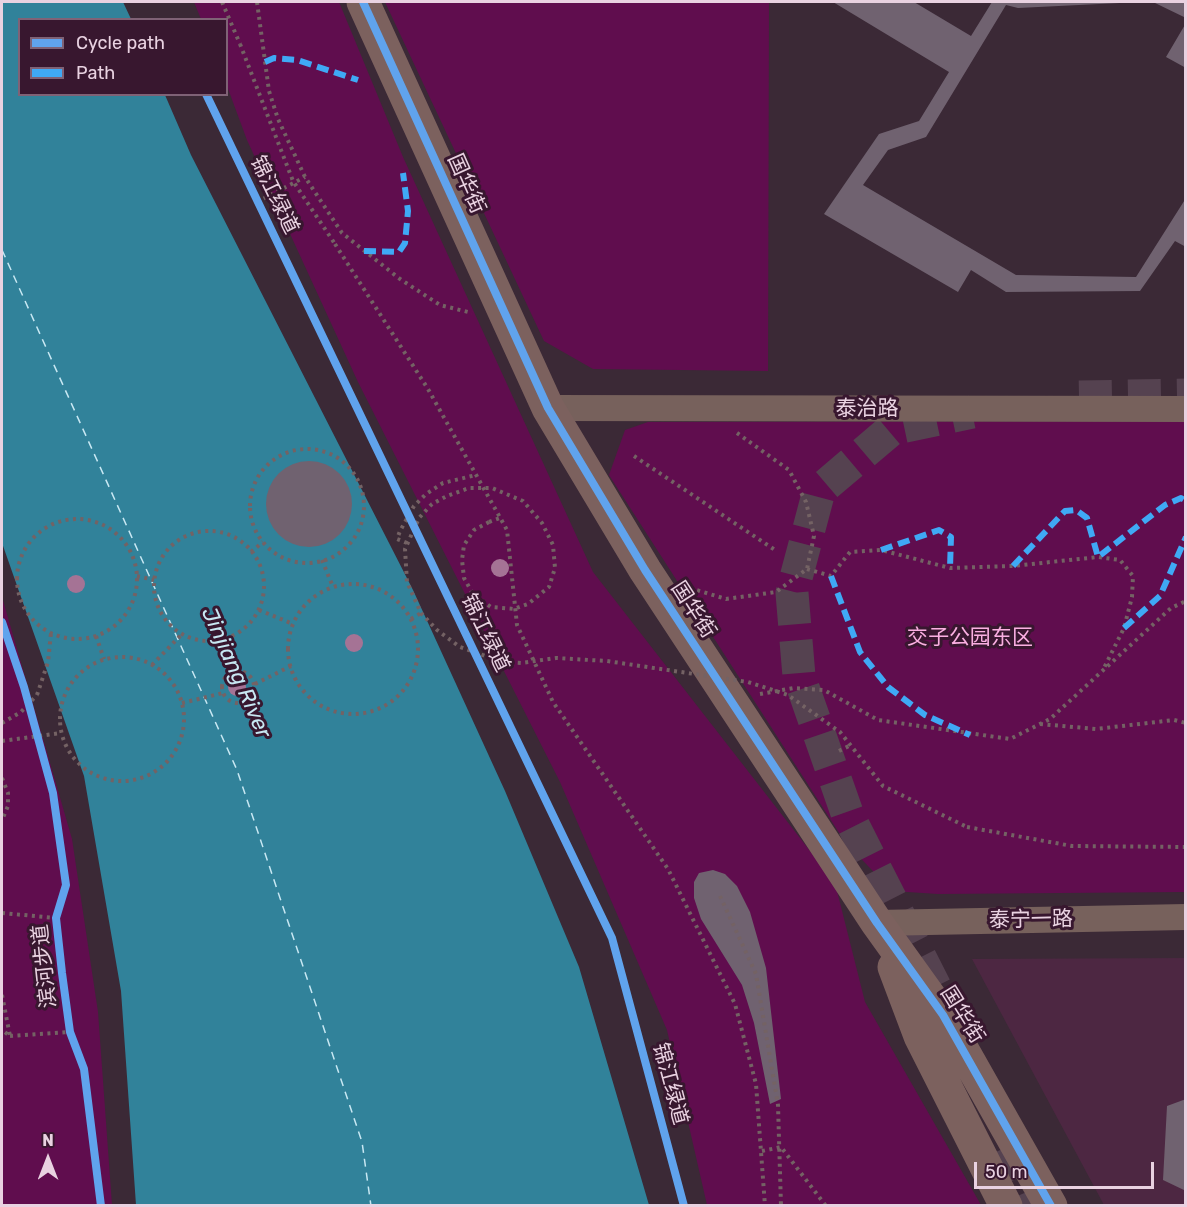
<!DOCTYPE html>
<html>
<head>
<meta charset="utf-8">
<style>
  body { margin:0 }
  #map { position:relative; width:1187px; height:1207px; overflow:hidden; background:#3b2936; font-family:Rubik,sans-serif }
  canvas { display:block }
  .frame { position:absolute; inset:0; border:3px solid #e9d2e1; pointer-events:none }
  .legend { position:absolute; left:18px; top:18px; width:210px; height:78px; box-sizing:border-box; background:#38172f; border:2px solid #7f6276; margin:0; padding:8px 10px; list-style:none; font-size:18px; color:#e9d2e1 }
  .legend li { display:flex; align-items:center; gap:12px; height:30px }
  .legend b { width:30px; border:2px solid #7f6276 }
  .north { position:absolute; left:18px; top:1129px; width:60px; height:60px; -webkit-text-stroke:4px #38172f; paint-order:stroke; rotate:0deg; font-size:16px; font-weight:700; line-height:24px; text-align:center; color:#e9d2e1 }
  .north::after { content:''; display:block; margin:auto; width:21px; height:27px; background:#e9d2e1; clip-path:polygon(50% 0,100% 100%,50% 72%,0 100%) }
  .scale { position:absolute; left:974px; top:1162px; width:180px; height:27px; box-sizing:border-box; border:3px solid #e9d2e1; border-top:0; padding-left:8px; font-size:18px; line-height:21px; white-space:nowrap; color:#e9d2e1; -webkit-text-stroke:4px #38172f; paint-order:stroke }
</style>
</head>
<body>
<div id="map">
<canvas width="1187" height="1207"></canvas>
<div class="frame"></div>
<ul class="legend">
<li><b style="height:8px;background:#60a3ed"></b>Cycle path</li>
<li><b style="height:8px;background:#3fa9f5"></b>Path</li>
</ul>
<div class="north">N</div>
<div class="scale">50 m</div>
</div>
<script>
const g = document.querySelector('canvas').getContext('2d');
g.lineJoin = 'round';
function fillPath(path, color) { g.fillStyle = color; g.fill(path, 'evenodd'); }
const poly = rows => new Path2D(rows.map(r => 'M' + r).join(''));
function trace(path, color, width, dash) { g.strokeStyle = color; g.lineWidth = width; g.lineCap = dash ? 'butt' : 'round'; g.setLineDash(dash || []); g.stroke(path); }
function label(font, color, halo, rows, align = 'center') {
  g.font = font + ' Rubik,"Noto Sans SC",sans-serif'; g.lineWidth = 6; g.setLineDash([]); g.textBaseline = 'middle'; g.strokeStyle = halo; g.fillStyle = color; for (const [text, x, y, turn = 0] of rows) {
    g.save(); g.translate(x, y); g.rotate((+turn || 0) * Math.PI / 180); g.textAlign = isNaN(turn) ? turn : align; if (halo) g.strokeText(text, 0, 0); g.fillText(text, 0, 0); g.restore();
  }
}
const built = poly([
  [1185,958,1185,1205,1104,1205,972,959]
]);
const green = poly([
  [194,2,339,2,403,157,593,572,835,883,865,1002,981,1205,707,1205,667,1030,560,782,358,382,247,140,227,86,226,20,201,19],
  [385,2,769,2,768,371,593,369,544,341],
  [1185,421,1185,892,938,894,892,891,845,842,609,475,625,430,648,422],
  [2,597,72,839,98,1012,112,1205,2,1205]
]);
const water = poly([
  [2,2,123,2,131,19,20,20,20,94,165,95,191,155,413,590,505,791,579,967,649,1205,136,1205,121,991,84,776,2,543]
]);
const ferry = poly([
  [2,250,237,770,362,1142,371,1206]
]);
const building = poly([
  [833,2,914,2,971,36,992,2,1140,2,1018,8,1006,5,926,137,888,150,863,185,1016,275,1136,277,1186,198,1186,247,1175,241,1140,291,1006,292,971,270,958,292,824,214,879,134,919,121,949,72],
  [1153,2,1186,2,1186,18],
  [1186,23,1186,68,1166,57],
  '266 504a43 43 0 1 1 86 0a43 43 0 1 1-86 0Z',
  [713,870,725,874,737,886,750,912,766,968,781,1099,770,1104,754,1023,742,985,701,919,694,898,694,882,699,873],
  [1186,1099,1186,1191,1163,1180,1167,1106]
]);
const secondaryTunnel = poly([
  [1079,397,1186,395],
  [935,987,847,813,799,676,792,593,819,491,892,429,972,412],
  [1005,1148,1030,1206]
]);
const path = poly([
  [222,2,240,44],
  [257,2,269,91,278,119,305,177,342,233,400,279,440,305,472,313],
  [257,202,305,177],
  [335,244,428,389,507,530,517,625,553,702,668,869,735,1004,756,1084,765,1206],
  '250 506a57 57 0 1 1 114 0a57 57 0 1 1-114 0Z',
  [634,456,775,550],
  '17 579a60 60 0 1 1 120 0a60 60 0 1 1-120 0Z',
  [489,522,500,518],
  '154 586a55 55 0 1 1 110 0a55 55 0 1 1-110 0Z',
  [407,543,397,539,400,531,414,506,426,494,443,483,476,475],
  [251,552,263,542],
  [322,560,333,587],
  [807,569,831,576,850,552,881,550,950,568,1013,566,1098,557,1120,560,1133,576,1132,597,1124,628,1103,670],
  [137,576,154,580],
  '288 649a65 65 0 1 1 130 0a65 65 0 1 1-130 0Z',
  [690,588,726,599,776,592,807,569,814,536,806,502,789,470,737,433],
  [259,610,293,624],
  [411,619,421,613],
  [2,622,24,687,53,793,66,885,56,918,62,973,70,1032,84,1069,101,1206],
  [96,636,104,659],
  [227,638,236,671],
  '60 719a62 62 0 1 1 124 0a62 62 0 1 1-124 0Z',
  [152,665,181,635],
  '222 687a16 16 0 1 1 32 0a16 16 0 1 1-32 0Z',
  [255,684,291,666],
  [760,694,794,688,824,690,878,720,1010,739,1050,719,1171,608,1186,601],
  [37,695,48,662,51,633],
  [182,703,223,693],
  [1040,724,1096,729,1174,720,1186,723],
  [839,751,851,745],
  [2,778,8,793,8,806,2,820],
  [967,827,1072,846,1186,847],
  [720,896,756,974,778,1105,781,1206],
  [2,913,56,918],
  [2,995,10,1036,2,1030],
  [10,1036,70,1032],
  [762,1151,781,1147,826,1206]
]);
const street = poly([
  [548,408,1186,409],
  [877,923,1186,917]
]);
const secondary = poly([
  [363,2,548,408,645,570,877,923,943,1015,1051,1206],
  [894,967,920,1036,1006,1206]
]);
const pathBridge = poly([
  [240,44,293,181,335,244],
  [489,522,474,530,464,545,462,560,464,578,473,594,491,607,514,609,528,604,549,587,555,568,553,545,542,523,523,501,492,488,469,488,447,496,432,504,419,518,405,549,407,582,421,613,437,630,460,647,502,662,521,663,556,658,607,661,748,682,788,695,840,732,883,786,967,827],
  [2,723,21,712,37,695],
  [2,741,61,733]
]);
const quiet = poly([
  [265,62,274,58,297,60,358,80],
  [364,251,399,252,405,243,408,211,403,173],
  [881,550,939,530,951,537,950,568],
  [1013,566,1065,511,1076,510,1087,518,1098,557,1165,505,1181,498,1186,501],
  [831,576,860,652,888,687,925,715,970,735],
  [1124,628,1160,596,1186,537]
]);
const cycleway = poly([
  [363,2,548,408,645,570,877,923,943,1015,1051,1206],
  [206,94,612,938,684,1206],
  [2,622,24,687,53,793,66,885,56,918,62,973,70,1032,84,1069,101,1206]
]);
const trees = [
  [500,568],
  [76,584],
  [354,643],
  [237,687]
];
const streetNames = [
  ["国华街",466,184,66],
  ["锦江绿道",274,195,64],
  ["泰治路",867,409],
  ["国华街",693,610,57],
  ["锦江绿道",485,633,64],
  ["泰宁一路",1031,920,-1],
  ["滨河步道",45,966,-96],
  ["国华街",962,1015,58],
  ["锦江绿道",670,1084,75]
];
const parkNames = [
  ["交子公园东区",970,638]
];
const waterNames = [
  ["Jinjiang River",236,673,66]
];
fillPath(built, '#4d2742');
fillPath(green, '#600d4e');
fillPath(water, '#31829a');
trace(ferry, '#c8e8f3', 1.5, [8, 6]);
fillPath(building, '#706270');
trace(secondaryTunnel, '#554250', 33, [33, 16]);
trace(path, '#746264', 4, [3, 4.5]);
trace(street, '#77615c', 26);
trace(secondary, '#7c615e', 33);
trace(pathBridge, '#746264', 4, [3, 4.5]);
trace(quiet, '#3fa9f5', 6, [12, 6]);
trace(cycleway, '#60a3ed', 8);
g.fillStyle = '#a57395';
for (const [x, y] of trees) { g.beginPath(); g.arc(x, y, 9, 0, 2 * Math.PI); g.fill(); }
label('21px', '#e9d2e1', '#38172f', streetNames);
label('21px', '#fbafe2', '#38172f', parkNames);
label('italic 22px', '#c8e8f3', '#38172f', waterNames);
</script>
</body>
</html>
